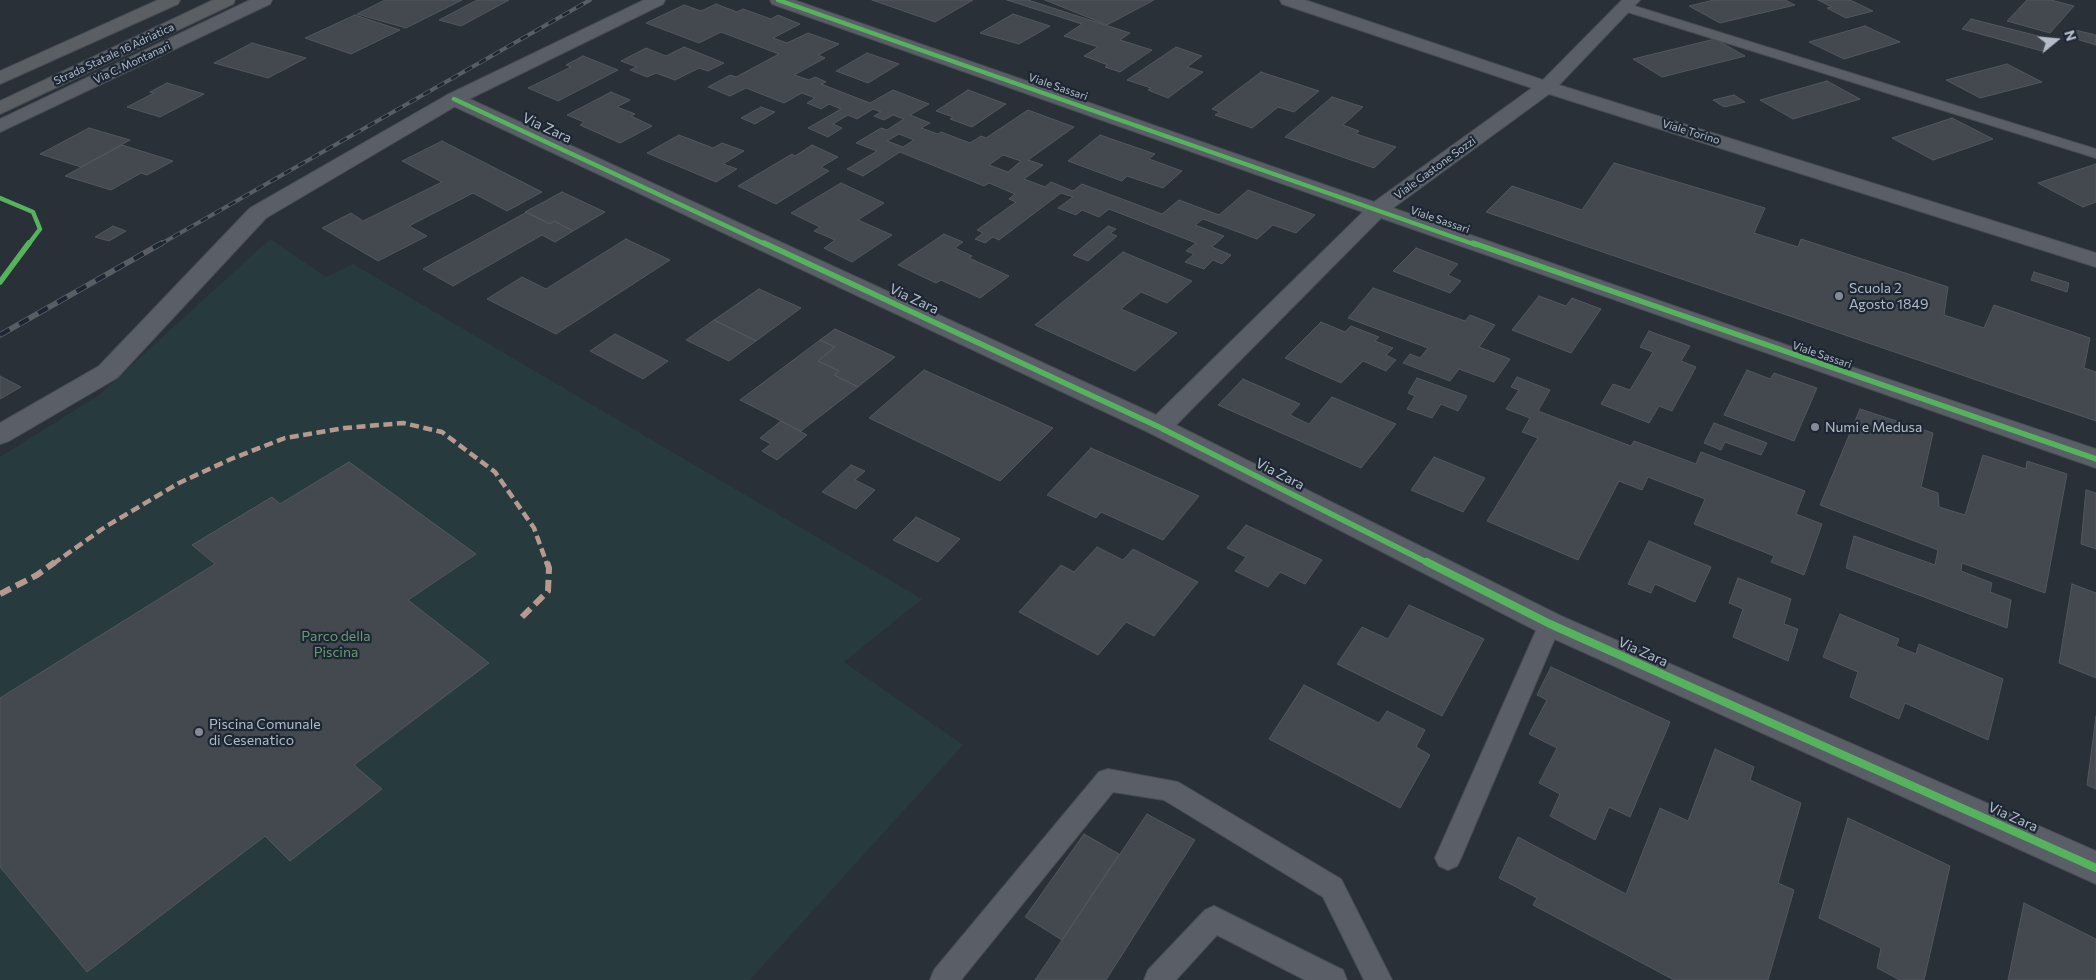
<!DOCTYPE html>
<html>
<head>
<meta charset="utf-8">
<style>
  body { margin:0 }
  #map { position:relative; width:2096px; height:980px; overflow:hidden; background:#2a3038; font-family:Commissioner,sans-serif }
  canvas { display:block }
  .north { position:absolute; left:2031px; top:15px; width:50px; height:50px; -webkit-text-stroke:4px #1d2633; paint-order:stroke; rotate:73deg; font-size:14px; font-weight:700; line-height:20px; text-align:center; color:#b4bcc9 }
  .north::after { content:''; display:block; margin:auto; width:18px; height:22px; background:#b4bcc9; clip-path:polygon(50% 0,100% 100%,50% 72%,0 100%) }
</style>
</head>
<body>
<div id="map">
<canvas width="2096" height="980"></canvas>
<div class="north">N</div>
</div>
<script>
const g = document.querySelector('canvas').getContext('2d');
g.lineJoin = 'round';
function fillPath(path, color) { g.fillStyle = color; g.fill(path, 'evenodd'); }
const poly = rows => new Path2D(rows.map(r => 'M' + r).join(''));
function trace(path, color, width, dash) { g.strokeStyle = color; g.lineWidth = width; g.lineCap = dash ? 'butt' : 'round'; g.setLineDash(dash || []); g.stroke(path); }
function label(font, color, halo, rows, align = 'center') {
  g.font = font + ' Commissioner,sans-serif'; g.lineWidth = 4.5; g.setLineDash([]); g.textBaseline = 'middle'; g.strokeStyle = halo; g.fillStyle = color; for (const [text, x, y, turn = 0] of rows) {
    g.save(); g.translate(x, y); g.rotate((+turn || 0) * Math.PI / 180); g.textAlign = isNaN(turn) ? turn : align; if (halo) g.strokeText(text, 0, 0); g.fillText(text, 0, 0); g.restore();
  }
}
const green = poly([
  [270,239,326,277,353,264,922,599,844,662,963,745,750,980,0,980,0,457,99,395]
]);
const building = poly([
  [385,0,462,0,406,28,357,14,385,0],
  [477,0,509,0,461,26,439,20,477,0],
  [872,0,973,0,935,22,872,0],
  [1007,0,1028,0,1130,33,1120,40,1152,50,1120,72,1105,67,1108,65,1084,56,1098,47,1064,36,1082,24,1007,0],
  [1045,0,1154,0,1107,25,1045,0],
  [1714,0,1785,0,1795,5,1720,23,1689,6,1714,0],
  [1818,0,1850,0,1873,11,1846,18,1827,8,1832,7,1818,0],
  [2027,0,2051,0,2074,6,2050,33,2007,21,2027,0],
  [716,4,737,12,743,9,771,19,778,15,800,24,773,38,787,43,808,33,839,44,818,55,825,58,794,75,809,80,815,77,826,82,821,84,870,103,893,90,929,104,910,115,930,123,921,128,938,134,941,132,970,143,981,136,986,138,1028,110,1074,127,1028,160,1043,165,1024,179,1045,187,1051,182,1073,191,1082,184,1162,214,1179,200,1219,215,1248,190,1315,215,1296,233,1273,225,1257,239,1203,219,1195,225,1224,236,1212,247,1231,255,1222,264,1213,260,1204,269,1185,262,1194,254,1186,251,1196,243,1109,209,1099,217,1082,210,1076,215,1058,208,1073,197,1061,193,999,240,993,237,985,243,975,239,983,233,977,230,1016,202,1009,199,1015,194,989,183,984,186,900,152,863,176,847,169,877,151,856,143,881,128,887,130,904,119,893,115,884,120,874,116,881,112,873,109,857,119,848,115,833,124,842,128,828,137,808,128,841,109,829,104,821,109,807,103,815,98,802,93,784,103,746,88,730,96,708,87,730,75,736,77,779,54,721,32,699,43,646,23,684,5,701,11,716,4],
  [899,134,914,140,903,147,887,141,899,134],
  [1003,155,1021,161,1008,172,989,165,1003,155],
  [1013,14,1050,26,1019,44,980,33,1013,14],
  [355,15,400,30,351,54,305,38,355,15],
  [1971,19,2050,39,2042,51,1962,29,1971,19],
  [1865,26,1900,42,1844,59,1809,42,1865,26],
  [2075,30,2096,35,2096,45,2070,37,2075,30],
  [1715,39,1745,56,1662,77,1633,59,1715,39],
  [252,43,306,58,268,78,214,63,252,43],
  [684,47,724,63,708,71,699,68,675,80,656,73,647,77,630,70,637,67,621,61,646,48,666,56,684,47],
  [1176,47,1202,56,1187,67,1203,72,1168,98,1148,90,1151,88,1127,80,1176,47],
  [867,53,899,64,868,83,836,71,867,53],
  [583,56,618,70,558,101,528,88,571,67,566,65,583,56],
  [2007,64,2042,82,1980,98,1946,80,2007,64],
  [1261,72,1319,91,1294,112,1278,107,1252,128,1215,115,1220,112,1212,109,1261,72],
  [1827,81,1860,99,1793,119,1760,100,1827,81],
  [167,83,204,94,160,117,127,107,154,93,150,92,167,83],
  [968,90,1006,104,972,127,950,119,953,117,936,111,968,90],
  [611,92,630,100,617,107,635,114,631,116,652,126,620,143,580,125,584,122,567,115,611,92],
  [1734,95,1745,102,1724,107,1713,100,1734,95],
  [1332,97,1363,107,1343,125,1359,131,1356,134,1396,147,1374,168,1285,137,1332,97],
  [761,107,775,112,755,124,741,118,761,107],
  [1952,118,1993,139,1933,160,1892,138,1952,118],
  [89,128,130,140,81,167,40,154,89,128],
  [679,135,713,148,722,143,744,151,723,164,737,169,716,182,647,153,679,135],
  [1100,135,1155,154,1149,159,1182,171,1163,188,1127,176,1122,181,1068,161,1100,135],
  [442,141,542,192,507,211,473,193,409,226,427,236,378,261,322,228,351,213,363,221,442,182,402,161,442,141],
  [122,145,173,161,147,175,141,173,111,190,65,176,122,145],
  [812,145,838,157,821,167,829,171,776,204,738,186,792,154,795,156,812,145],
  [1614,163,1765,208,1754,233,1798,247,1801,239,1948,287,1944,315,1984,328,1994,305,2090,338,2084,368,2096,372,2096,421,1486,212,1512,186,1582,210,1614,163],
  [2096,164,2096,202,2083,207,2038,183,2096,164],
  [841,183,884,203,858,220,892,235,852,262,824,248,835,240,814,231,820,227,791,213,841,183],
  [562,192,605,212,573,231,554,221,550,224,525,212,562,192],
  [527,212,550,224,554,221,573,231,555,242,542,235,453,286,423,269,527,212],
  [113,226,126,231,109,241,95,237,113,226],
  [1108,226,1116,229,1110,233,1117,236,1088,261,1073,255,1108,226],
  [944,234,963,242,955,248,972,256,969,258,1009,276,980,298,941,280,936,283,898,265,944,234],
  [626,239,670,260,556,334,487,299,522,277,546,289,626,239],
  [1416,248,1458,264,1448,275,1461,281,1450,293,1393,271,1416,248],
  [1123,252,1192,281,1167,303,1141,292,1121,309,1177,333,1135,371,1035,325,1123,252],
  [2034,272,2069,283,2067,292,2031,280,2034,272],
  [1373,288,1465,321,1470,315,1495,325,1479,347,1510,359,1494,382,1459,369,1450,381,1403,363,1410,354,1420,358,1428,348,1348,318,1373,288],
  [759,289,801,308,756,341,714,320,759,289],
  [1539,296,1566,306,1572,298,1601,309,1571,353,1512,330,1539,296],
  [714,320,756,341,729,361,686,340,714,320],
  [1321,322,1345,332,1351,326,1379,337,1375,341,1393,348,1386,355,1396,360,1386,371,1363,361,1341,383,1285,358,1321,322],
  [835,329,895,357,858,387,834,375,839,371,818,361,835,347,820,340,835,329],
  [1649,331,1690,346,1681,361,1696,367,1672,411,1659,406,1649,423,1601,404,1613,384,1630,390,1653,352,1640,347,1649,331],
  [615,334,668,361,643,379,590,351,615,334],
  [820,340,835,347,818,361,839,371,834,375,858,387,801,431,740,400,820,340],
  [924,370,1053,428,1000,481,869,418,924,370],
  [1747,370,1770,379,1774,373,1817,388,1794,441,1724,415,1747,370],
  [0,376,21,387,0,399,0,376],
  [1517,377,1550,390,1538,411,1631,446,1634,441,1696,464,1701,452,1805,491,1796,514,1822,524,1804,575,1771,562,1774,556,1694,524,1705,499,1648,477,1642,490,1619,481,1578,560,1487,521,1538,438,1522,432,1530,418,1506,409,1519,390,1511,387,1517,377],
  [1417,378,1467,396,1458,411,1441,404,1432,418,1407,409,1415,396,1408,393,1417,378],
  [1243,379,1300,404,1290,415,1309,424,1332,397,1396,424,1361,468,1218,405,1243,379],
  [1860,409,1933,433,1921,487,1938,493,1939,507,1965,515,1983,455,2026,469,2027,461,2067,474,2045,593,1962,563,1961,571,1992,583,1990,592,2011,600,2007,628,1846,568,1854,536,1935,565,1938,550,1820,505,1860,409],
  [781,421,807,435,777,460,762,451,771,444,760,438,781,421],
  [1714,423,1767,443,1761,455,1725,442,1721,450,1704,443,1714,423],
  [1091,448,1199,496,1163,540,1101,512,1096,518,1047,495,1091,448],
  [1434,457,1485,478,1463,512,1411,490,1434,457],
  [349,462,476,554,408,600,489,663,354,765,382,789,290,861,265,836,87,972,0,867,0,698,215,564,192,545,272,497,280,504,349,462],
  [851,465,865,471,855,480,875,490,856,509,822,492,851,465],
  [2086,490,2096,493,2096,549,2081,544,2086,490],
  [916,517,960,539,938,562,893,540,916,517],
  [1246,525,1322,560,1305,584,1280,572,1268,587,1235,571,1246,557,1227,548,1246,525],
  [1649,541,1711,567,1695,602,1655,584,1651,593,1628,584,1649,541],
  [1097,547,1123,560,1133,549,1198,582,1154,636,1126,622,1098,655,1019,612,1061,565,1074,572,1097,547],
  [1738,578,1791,599,1784,624,1798,629,1788,661,1733,637,1743,609,1729,603,1738,578],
  [2072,584,2096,593,2096,678,2059,663,2072,584],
  [1409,605,1484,639,1442,716,1337,664,1362,627,1388,639,1409,605],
  [1840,614,1899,639,1896,646,1916,654,1919,644,2003,679,1988,740,1905,703,1899,719,1850,697,1858,672,1823,657,1840,614],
  [1551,667,1670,722,1630,817,1609,807,1595,840,1550,816,1560,794,1539,783,1557,748,1529,734,1547,700,1537,695,1551,667],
  [1304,685,1379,723,1387,711,1425,730,1416,747,1430,755,1400,808,1269,739,1304,685],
  [2096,716,2096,789,2087,785,2096,716],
  [1715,749,1754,767,1750,780,1801,803,1778,883,1794,890,1768,980,1674,980,1533,905,1537,898,1499,878,1518,837,1626,894,1660,808,1688,821,1715,749],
  [1147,814,1195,840,1106,980,1035,980,1147,814],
  [1848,818,1950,866,1924,980,1900,980,1877,968,1881,948,1819,918,1848,818],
  [1084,834,1119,854,1062,940,1025,917,1084,834],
  [2024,903,2096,939,2096,980,2008,980,2024,903]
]);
const service = poly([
  [1625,3,2096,149,2096,158,1621,10,1619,7,1621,4,1625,3],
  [1550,615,1558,618,1561,624,1461,858,1457,866,1448,870,1439,866,1435,858,1539,624,1542,618,1550,615],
  [1108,769,1178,782,1341,879,1392,980,1364,980,1323,897,1164,800,1113,792,961,980,930,980,934,970,1099,772,1108,769],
  [1214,906,1343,970,1347,980,1305,980,1217,935,1176,980,1144,980,1148,970,1205,910,1214,906]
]);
const minor = poly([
  [250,0,272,0,270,4,0,132,0,119,250,0],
  [770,0,794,0,1374,202,1532,88,1282,4,1280,0,1305,0,1543,80,1622,0,1640,0,1559,85,2096,253,2096,267,1549,94,1393,208,1795,348,2096,449,2096,468,1381,218,1176,425,1561,616,2096,851,2096,884,1539,632,1150,433,447,103,444,99,447,95,454,93,461,95,1156,415,1363,212,772,4,770,0]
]);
const tertiary = poly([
  [644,0,665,0,663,4,461,103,266,218,117,378,9,441,0,444,0,423,99,366,250,208,447,95,644,0]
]);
const trunk = poly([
  [158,0,180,0,178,4,0,84,0,71,158,0],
  [213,0,235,0,233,4,0,114,0,101,213,0]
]);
const railFar1 = poly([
  [159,245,590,0]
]);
const rail = poly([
  [0,335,162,243]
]);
const quietFar1 = poly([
  [53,564,105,527,179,483,231,459,285,438,345,428,403,423,442,432,495,472,534,528,547,564]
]);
const quiet = poly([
  [0,594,37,575,55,562],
  [522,617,548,591,549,568,547,562]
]);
const cyclewayFar2 = poly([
  [778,0,1476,245],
  [454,99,767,245],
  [0,198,33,212,40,229,28,245]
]);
const cyclewayFar1 = poly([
  [764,243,1159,427,1430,564],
  [1473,243,2096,459],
  [0,282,29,243]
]);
const cycleway = poly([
  [1427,562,1550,624,2096,868]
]);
const markers = [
  [1839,296,5,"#848b96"],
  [1815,427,5,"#848b96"],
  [199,732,5,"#848b96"]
];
const farStreetnames = [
  ["Strada Statale 16 Adriatica",114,54,-25],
  ["Via C. Montanari",132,63,-25],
  ["Viale Sassari",1058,87,19],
  ["Viale Torino",1691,132,17],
  ["Viale Gastone Sozzi",1435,168,-36],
  ["Viale Sassari",1440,220,19],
  ["Viale Sassari",1822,355,19]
];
const streetNames = [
  ["Via Zara",547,128,25],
  ["Via Zara",914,299,25],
  ["Via Zara",1280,474,27],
  ["Via Zara",1643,652,24],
  ["Via Zara",2013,817,24]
];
const poiNames = [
  ["Scuola 2",1849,288],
  ["Agosto 1849",1849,304],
  ["Numi e Medusa",1825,427],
  ["Piscina Comunale",209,724],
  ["di Cesenatico",209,740]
];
const parkNames = [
  ["Parco della",336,636],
  ["Piscina",336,652]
];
fillPath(green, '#273a3e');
fillPath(building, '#444950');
trace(building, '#52575f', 1);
trace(service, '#484c53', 2);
trace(minor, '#484c53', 2);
trace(tertiary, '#484c53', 2);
trace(trunk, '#474c53', 2);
fillPath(service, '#5a5e66');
fillPath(minor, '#5a5e66');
fillPath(tertiary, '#5a5e66');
fillPath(trunk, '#5b5f64');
trace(railFar1, '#595d64', 4);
trace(rail, '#595d64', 5.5);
trace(railFar1, '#1d2633', 2.5, [8]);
trace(rail, '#1d2633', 4, [11]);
trace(quietFar1, '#b69a8f', 4.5, [9, 4.5]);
trace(quiet, '#b69a8f', 6, [12, 6]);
trace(cyclewayFar2, '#56b35d', 4.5);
trace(cyclewayFar1, '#56b35d', 5.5);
trace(cycleway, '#56b35d', 8);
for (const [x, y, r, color] of markers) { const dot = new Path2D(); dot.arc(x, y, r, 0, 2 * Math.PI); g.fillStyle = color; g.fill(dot); trace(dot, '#1d2633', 2); }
label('11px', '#b4bcc9', '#1d2633', farStreetnames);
label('14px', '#b4bcc9', '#1d2633', streetNames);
label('14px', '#b4bcc9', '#1d2633', poiNames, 'left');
label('14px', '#6b9a76', '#1d2633', parkNames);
</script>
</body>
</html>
